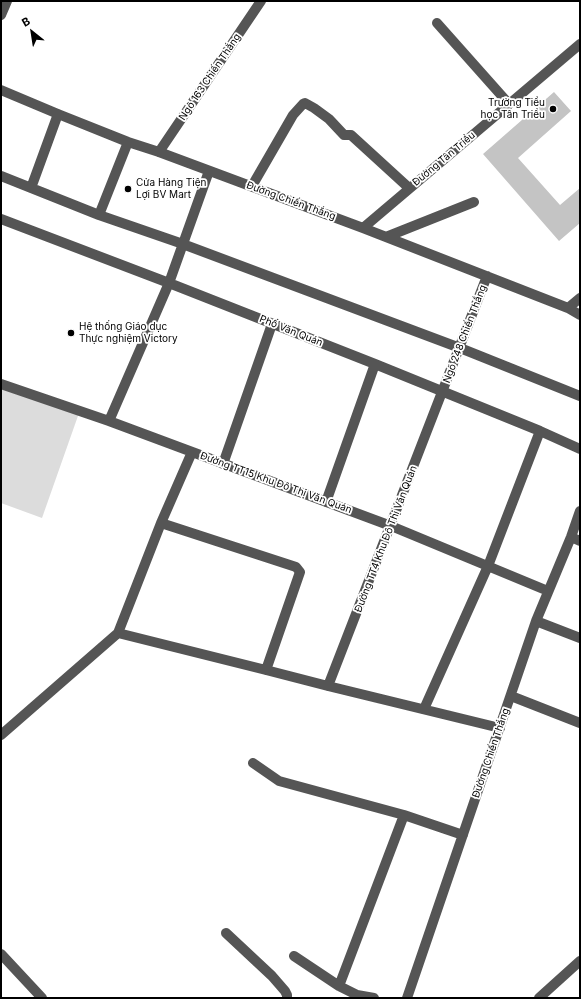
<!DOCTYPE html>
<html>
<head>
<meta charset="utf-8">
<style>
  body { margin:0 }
  #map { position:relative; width:581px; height:999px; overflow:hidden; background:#fff; font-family:Inter,sans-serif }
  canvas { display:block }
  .frame { position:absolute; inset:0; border:2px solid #000; pointer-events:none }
  .north { position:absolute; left:12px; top:12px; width:40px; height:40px; -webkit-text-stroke:3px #fff; paint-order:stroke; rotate:330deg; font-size:11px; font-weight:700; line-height:16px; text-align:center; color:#000 }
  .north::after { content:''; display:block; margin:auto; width:14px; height:18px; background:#000; clip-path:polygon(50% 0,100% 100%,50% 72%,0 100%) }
</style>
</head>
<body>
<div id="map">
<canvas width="581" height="999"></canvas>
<div class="frame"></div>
<div class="north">B</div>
</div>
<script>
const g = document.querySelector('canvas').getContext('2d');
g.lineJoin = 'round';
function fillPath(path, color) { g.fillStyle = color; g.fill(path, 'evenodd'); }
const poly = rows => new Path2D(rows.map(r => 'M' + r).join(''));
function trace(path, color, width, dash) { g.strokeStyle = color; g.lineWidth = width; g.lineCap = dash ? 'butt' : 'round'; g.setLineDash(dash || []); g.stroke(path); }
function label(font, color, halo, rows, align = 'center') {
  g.font = font + ' Inter,sans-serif'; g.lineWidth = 3.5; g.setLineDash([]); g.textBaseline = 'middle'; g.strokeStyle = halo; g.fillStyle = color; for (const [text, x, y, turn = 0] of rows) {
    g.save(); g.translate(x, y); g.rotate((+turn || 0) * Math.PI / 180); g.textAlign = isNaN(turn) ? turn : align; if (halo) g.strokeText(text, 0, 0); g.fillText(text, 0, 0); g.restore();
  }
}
const green = poly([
  [1,386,79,413,42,518,1,503]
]);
const building = poly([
  [554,92,571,111,518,158,560,205,580,188,580,223,559,241,483,154]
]);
const minor = poly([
  [1,15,7,1],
  [437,23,509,104],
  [1,90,58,114,128,142,159,152,363,228,568,308,580,315],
  [159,152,261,1],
  [1,176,99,215,180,243,460,348,580,396],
  [252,186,293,115,303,104,305,103,314,108,329,119,344,135,351,135,409,188],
  [31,188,58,114],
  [99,215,128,142],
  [1,219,169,283,375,364,540,431,580,449],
  [363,228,580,44],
  [386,237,474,202],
  [568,308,580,298],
  [1,384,109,421,391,526,548,591],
  [109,421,169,283,209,171],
  [223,464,272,324],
  [326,502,375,364],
  [161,523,296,567,300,572,266,670],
  [571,537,580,541],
  [536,621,580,638],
  [118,633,266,670,328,686,500,728],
  [328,686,487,276],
  [511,696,580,723],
  [424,709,488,566,540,431],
  [1,735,118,633,161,523,192,452],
  [253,763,279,781,404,815,463,835],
  [226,933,272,976,285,991,287,995,287,998],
  [1,954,42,998],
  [294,956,339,986,357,995,374,998],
  [339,986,404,815],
  [407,998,536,621,571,537,580,511],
  [539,998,580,961]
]);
const markers = [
  [553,109,4,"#000"],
  [128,189,4,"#000"],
  [71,333,4,"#000"]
];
const streetNames = [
  ["Ngõ 163 Chiến Thắng",210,77,-56],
  ["Đường Tân Triều",444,159,-40],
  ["Đường Chiến Thắng",291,201,20],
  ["Phố Văn Quán",291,331,22],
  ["Ngõ 248 Chiến Thắng",465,334,-69],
  ["Đường TT15 Khu Đô Thị Văn Quán",276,483,20],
  ["Đường TT4 Khu Đô Thị Văn Quán",386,539,-69],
  ["Đường Chiến Thắng",491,753,-71]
];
const poiNames = [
  ["Trường Tiểu",545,103,"right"],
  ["học Tân Triều",545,115,"right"],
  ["Cửa Hàng Tiện",136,183],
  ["Lợi BV Mart",136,195],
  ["Hệ thống Giáo dục",79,327],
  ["Thực nghiệm Victory",79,339]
];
fillPath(green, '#dcdcdc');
fillPath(building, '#c4c4c4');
trace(minor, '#555', 10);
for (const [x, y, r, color] of markers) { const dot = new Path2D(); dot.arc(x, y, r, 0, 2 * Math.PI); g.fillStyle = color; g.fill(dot); trace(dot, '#fff', 1.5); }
label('10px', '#000', '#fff', streetNames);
label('10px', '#000', '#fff', poiNames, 'left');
</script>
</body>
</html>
